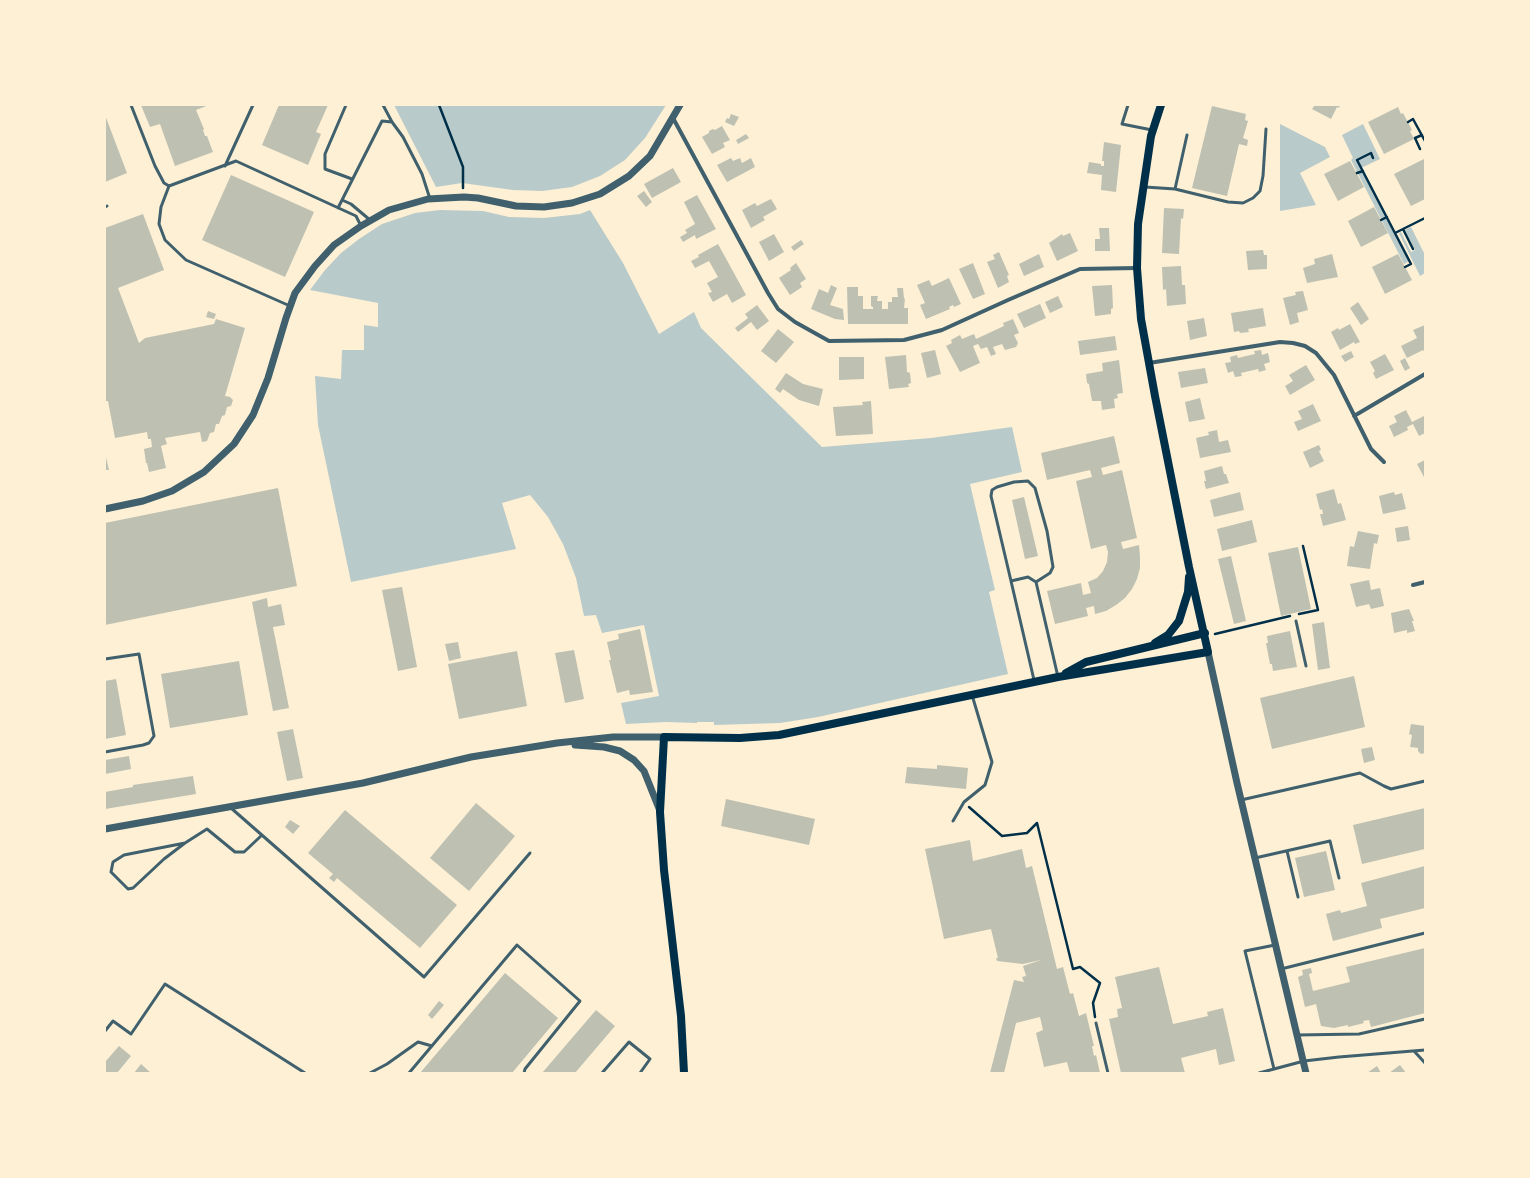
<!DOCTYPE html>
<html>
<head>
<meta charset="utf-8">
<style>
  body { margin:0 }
  #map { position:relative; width:1530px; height:1178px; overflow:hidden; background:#fdf0d5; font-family:"Fira Sans Condensed",sans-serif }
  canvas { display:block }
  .frame { position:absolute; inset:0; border:106px solid #fdf0d5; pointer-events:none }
</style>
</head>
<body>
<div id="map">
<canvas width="1530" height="1178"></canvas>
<div class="frame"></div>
</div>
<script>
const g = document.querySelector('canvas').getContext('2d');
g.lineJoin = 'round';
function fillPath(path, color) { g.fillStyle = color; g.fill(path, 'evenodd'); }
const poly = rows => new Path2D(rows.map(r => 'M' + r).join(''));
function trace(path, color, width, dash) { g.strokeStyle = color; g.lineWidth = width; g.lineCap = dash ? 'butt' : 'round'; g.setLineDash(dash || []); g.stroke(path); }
const green = poly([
  [394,105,666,105,645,138,625,160,600,176,572,187,542,191,513,190,462,183,436,187],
  [1280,124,1325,147,1330,157,1300,173,1316,205,1280,211],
  [1363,124,1380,159,1361,168,1409,261,1404,264,1351,160,1353,158,1342,135],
  [440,210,483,211,509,217,544,218,580,214,590,210,623,263,659,334,694,312,701,328,822,447,931,438,1012,427,1022,472,970,484,995,590,989,592,1008,674,818,717,780,723,714,725,714,722,697,722,697,723,666,722,626,724,621,703,659,696,644,625,602,633,596,615,584,616,576,578,563,544,548,517,530,495,502,503,516,549,351,582,318,425,315,376,341,379,342,350,364,350,364,325,378,327,378,303,310,290,325,270,341,253,359,239,382,224,415,213],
  [1411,227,1425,255,1425,273,1420,276,1399,233,1401,232,1411,252,1415,250,1405,230]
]);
const building = poly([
  [141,105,209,105,196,110,204,129,203,130,205,136,207,136,213,152,175,166,160,124,150,127],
  [279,105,328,105,316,132,321,134,308,165,262,145],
  [1315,105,1340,105,1339,108,1337,107,1331,119,1312,109],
  [1212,106,1246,114,1245,120,1248,121,1243,138,1248,140,1247,146,1239,144,1227,196,1192,188],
  [1398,107,1401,114,1403,113,1412,130,1410,131,1414,139,1384,154,1368,122],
  [731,114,739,117,734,126,725,122,727,118,729,119],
  [105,115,127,173,105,182],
  [722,126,730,140,723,143,725,147,712,154,702,137,709,133,709,131,713,129,715,130],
  [746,134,749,138,738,144,736,140],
  [1104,142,1121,145,1116,192,1101,190,1102,175,1087,173,1089,162,1101,164,1101,166,1104,166,1104,161,1102,161],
  [731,158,733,161,740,158,742,163,751,158,755,167,727,182,717,165],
  [1424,159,1425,199,1411,206,1394,174],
  [1350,161,1364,187,1338,201,1324,174],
  [673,168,681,182,652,198,644,184],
  [231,175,314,212,285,277,202,240],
  [644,191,652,202,646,207,637,196],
  [697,195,716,229,696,239,695,235,683,242,680,237,687,233,685,230,695,224,684,202],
  [771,199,777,209,763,217,765,220,751,228,742,210,755,203,757,206],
  [1374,207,1388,233,1361,247,1348,221],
  [1164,208,1184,209,1183,219,1181,218,1179,254,1162,253],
  [143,214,164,270,118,288,139,343,145,338,214,324,216,319,245,328,225,396,230,397,233,400,231,406,227,407,225,415,222,416,219,424,216,424,214,432,210,433,207,441,202,442,200,432,165,438,167,444,161,446,166,468,149,472,147,463,146,463,144,449,152,447,151,439,148,439,147,432,115,438,108,401,105,401,105,228],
  [1099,228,1109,228,1110,251,1095,251,1095,239,1100,239],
  [1070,233,1078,251,1057,261,1049,243,1062,234,1063,236],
  [774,234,784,252,769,261,759,242],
  [801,240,804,244,794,251,791,247],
  [718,244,746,295,732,303,727,294,713,302,708,293,712,292,707,283,718,277,709,261,695,268,691,261,699,257,698,255],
  [1263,250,1264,255,1267,255,1267,269,1248,270,1246,251],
  [999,252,1009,275,1007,276,1009,282,998,288,987,262,995,259,993,255],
  [1039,254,1044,267,1024,276,1019,264],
  [1332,254,1338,277,1307,283,1303,268,1315,264,1314,259],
  [1398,254,1412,280,1385,294,1372,267],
  [796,263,806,279,800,283,802,287,790,295,779,278,791,270,790,268],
  [973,263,985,294,973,299,959,269],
  [1181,266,1182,285,1185,285,1186,304,1167,306,1166,289,1163,290,1162,267],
  [949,278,961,304,954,307,953,305,949,307,950,309,926,319,920,305,925,303,917,285,929,280,932,286],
  [831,285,837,288,830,305,843,309,844,320,835,319,811,309,819,289,828,293],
  [1112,285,1113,308,1111,309,1111,314,1095,316,1092,286],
  [847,287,858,287,858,296,863,296,863,309,873,309,873,307,871,306,871,296,878,296,877,301,882,301,882,309,888,309,888,302,892,302,892,297,898,297,897,288,903,288,904,299,905,298,904,308,908,308,908,324,848,324],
  [1303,291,1308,310,1297,313,1299,322,1290,325,1283,298,1296,295,1295,292],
  [1058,296,1063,307,1050,313,1045,302],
  [1358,302,1369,319,1361,325,1350,308],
  [1040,304,1046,318,1024,328,1017,314],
  [757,305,769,321,757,330,751,322,738,332,735,328,748,318,745,314],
  [1263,308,1266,326,1248,329,1249,332,1240,333,1239,331,1234,332,1231,313],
  [208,311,216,314,214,319,206,317],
  [1204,318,1207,336,1190,340,1187,321],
  [1013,319,1019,333,1014,335,1018,343,1016,347,1005,350,1002,344,993,347,996,354,991,356,987,347,981,349,978,344,973,346,980,363,960,372,946,346,952,343,951,340,960,335,962,339,974,334,976,339,1004,326,1003,323],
  [1350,324,1360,342,1355,344,1354,342,1340,350,1331,332,1338,328,1339,330],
  [1425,325,1425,353,1423,350,1407,358,1401,346,1417,338,1413,330],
  [778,329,794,342,776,363,761,351],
  [1115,336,1117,350,1080,355,1078,341],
  [935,350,941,374,927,378,921,353],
  [1261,350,1262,355,1268,353,1270,362,1264,364,1266,370,1259,372,1258,369,1241,373,1242,376,1235,377,1233,371,1228,373,1225,363,1231,362,1230,357,1237,355,1238,358,1246,356,1255,354,1254,351],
  [1351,351,1354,357,1345,362,1341,356],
  [1385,354,1394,370,1376,379,1373,373,1375,371,1370,362],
  [906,355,907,372,910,373,911,383,908,384,909,387,889,389,885,357],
  [839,357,864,357,864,379,839,380],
  [1405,358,1410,368,1405,371,1400,361],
  [1119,360,1123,393,1117,394,1118,398,1114,399,1115,408,1102,410,1101,401,1092,401,1089,384,1087,383,1086,374,1103,371,1102,363],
  [1306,365,1315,380,1290,395,1285,386,1293,381,1289,375],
  [1205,368,1208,383,1181,388,1178,372],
  [786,373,803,384,823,389,819,406,799,400,783,389,780,393,775,389],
  [1200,398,1205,419,1189,422,1185,402],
  [871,401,873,434,836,436,833,407,863,405,862,402],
  [1313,404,1321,421,1298,431,1294,422,1302,419,1298,411],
  [1406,410,1412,422,1424,416,1425,419,1425,433,1419,436,1413,424,1407,427,1408,430,1394,437,1389,426,1397,422,1394,416],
  [1217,430,1219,442,1228,440,1231,452,1200,458,1196,438,1209,435,1208,432],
  [1114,436,1120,463,1101,468,1103,475,1122,470,1137,538,1121,542,1123,549,1139,545,1140,557,1140,568,1137,579,1132,589,1125,598,1116,605,1106,611,1095,614,1094,606,1086,608,1088,616,1055,624,1047,591,1081,583,1083,595,1091,593,1088,582,1097,578,1103,571,1107,562,1108,552,1106,545,1091,549,1076,481,1092,477,1090,470,1047,480,1041,453],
  [1319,445,1321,450,1319,451,1324,461,1310,468,1303,452],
  [105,453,109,470,105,470],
  [1425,460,1425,479,1417,464],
  [1222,466,1224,474,1226,474,1229,483,1206,489,1204,481,1206,481,1204,471],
  [278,488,297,586,105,625,105,523],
  [1334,489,1338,504,1341,503,1346,520,1323,526,1320,514,1323,514,1322,509,1320,510,1316,494],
  [1240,492,1244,510,1214,517,1210,500],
  [1394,492,1395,495,1402,493,1406,509,1383,514,1379,496],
  [1024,497,1038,556,1025,559,1012,500],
  [1252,520,1257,542,1222,551,1217,529],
  [1408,526,1410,540,1397,542,1395,528],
  [1358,531,1379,535,1377,544,1374,543,1370,569,1347,566,1350,546,1354,547],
  [1298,547,1311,609,1281,616,1268,553],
  [1231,556,1246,621,1234,624,1218,559],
  [1369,580,1371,590,1380,588,1384,606,1371,609,1369,604,1356,607,1350,584],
  [402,587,417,667,398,671,382,590],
  [267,598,268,607,281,604,285,625,273,627,289,708,273,711,252,602],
  [1409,609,1414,621,1412,621,1415,631,1407,633,1407,630,1394,633,1391,613],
  [1324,622,1330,668,1318,670,1312,624],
  [640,629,653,692,630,695,629,690,617,693,609,660,611,660,607,642,619,639,618,634],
  [1290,631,1297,667,1273,671,1272,664,1270,664,1266,643,1268,643,1267,636],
  [458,642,461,658,449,661,445,644],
  [574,650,584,699,565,703,555,653],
  [517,651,527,706,459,719,448,664],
  [239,661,248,715,170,728,161,674],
  [1354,676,1365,727,1272,749,1260,698],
  [116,679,126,735,105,739,105,681],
  [1411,724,1425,726,1425,753,1421,754,1418,751,1418,748,1410,747,1412,735,1409,734],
  [293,729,303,778,287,781,277,732],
  [1372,747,1375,760,1364,763,1361,749],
  [129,756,131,769,105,774,105,760],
  [937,765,968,768,966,789,905,783,907,767,937,769],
  [193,776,196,794,105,809,105,792,133,787,133,785],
  [726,799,815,819,809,845,721,826],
  [476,803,515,836,469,891,430,858],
  [1425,808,1425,849,1362,864,1353,825],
  [345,810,457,905,420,948,337,878,334,882,329,878,333,874,308,853],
  [290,820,300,826,293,834,285,827],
  [970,840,973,861,1022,849,1026,868,1032,866,1057,969,1063,967,1070,994,1073,993,1079,1016,1086,1013,1094,1046,1092,1046,1094,1056,1096,1055,1100,1073,1070,1073,1067,1062,1044,1067,1036,1033,1043,1030,1040,1017,1016,1023,1004,1073,990,1073,1014,980,1024,982,1022,977,1026,976,1023,966,1041,960,1023,964,997,961,996,958,998,958,991,929,944,939,925,849],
  [1326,851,1335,890,1304,897,1295,858],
  [1425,866,1425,908,1380,919,1382,928,1333,941,1326,914,1340,910,1341,913,1367,906,1361,883],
  [1425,948,1425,1013,1371,1027,1369,1020,1363,1021,1364,1023,1348,1027,1348,1025,1334,1028,1321,1026,1316,1004,1305,1007,1298,977,1303,975,1302,970,1311,968,1312,973,1309,974,1313,991,1350,982,1346,967],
  [1159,967,1173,1024,1208,1016,1207,1012,1223,1008,1235,1061,1219,1065,1216,1049,1181,1058,1185,1073,1121,1073,1109,1019,1118,1017,1117,1009,1122,1008,1115,977],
  [505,973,558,1018,512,1073,420,1073],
  [439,1001,444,1005,432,1019,428,1015],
  [596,1010,615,1026,575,1073,542,1073],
  [119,1046,131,1056,117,1073,105,1073,105,1062],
  [141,1064,151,1073,134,1073],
  [1400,1065,1406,1073,1389,1073],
  [1377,1066,1381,1073,1367,1073]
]);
const path = poly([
  [439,105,463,167,463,188],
  [1408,122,1413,119,1425,141],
  [1420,149,1415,138,1422,135],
  [1373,158,1371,153,1357,160,1411,264,1405,267],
  [1357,173,1363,171],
  [1381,220,1387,217],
  [1403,229,1413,249],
  [1395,233,1425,218],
  [1299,614,1318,610,1303,546],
  [1215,634,1290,616],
  [969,807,1002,836,1027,833,1037,823,1073,969,1080,967,1100,983,1093,1003,1095,1017]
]);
const service = poly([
  [131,105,155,166,164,183,169,186,236,161,356,216,361,226],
  [346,105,325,154,325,169,352,179],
  [383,105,392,122],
  [1128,105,1122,124,1152,130],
  [225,166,253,105],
  [169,186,161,207,159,224,165,240,186,260,290,306],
  [1145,187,1175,189,1187,135],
  [1175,189,1228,202,1243,203,1253,198,1260,191,1263,176,1266,129],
  [342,200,351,204,370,220],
  [105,207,107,206],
  [338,208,382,121,392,122,403,137,422,174,430,199],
  [1011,581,1034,680],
  [1036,582,1050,573,1053,567,1047,531,1035,488,1028,481,1014,482,997,487,992,490,991,496,1011,581,1028,577,1036,582,1058,677],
  [1296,621,1306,666],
  [105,659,139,654,154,736,149,743,143,745,105,752],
  [1241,800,1360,773,1384,786,1391,789,1425,781],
  [231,808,424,977,530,853],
  [953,821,964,802,985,785,992,762,972,695],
  [185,843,164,859,133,888,128,889,111,872,113,862,124,855,185,843,207,829,235,852,244,852,262,835],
  [1287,851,1298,897],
  [1255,858,1330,841,1339,878],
  [1281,969,1425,933],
  [1096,1023,1108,1073],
  [105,1031,113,1021,131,1034,165,984,305,1073],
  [1297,1035,1359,1034,1425,1019],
  [1414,1051,1425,1063],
  [1274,1069,1245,951,1275,945],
  [370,1073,387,1064,418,1042,432,1046],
  [409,1073,517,945,580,1001,525,1069,524,1073],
  [602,1073,629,1042,650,1059,640,1073],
  [1259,1073,1304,1061,1339,1057,1425,1050]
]);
const minor = poly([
  [673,118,768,293,778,309,795,322,829,341,904,340,942,330,1008,300,1080,269,1137,268],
  [1149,363,1280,342,1293,343,1305,346,1316,353,1334,375,1371,449,1384,462],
  [1354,416,1425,374],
  [1413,585,1425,582]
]);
const tertiary = poly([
  [105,509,143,501,172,491,204,472,234,444,253,415,268,378,286,318,295,293,315,266,334,245,361,226,389,210,428,199,464,197,478,198,516,206,544,207,572,203,600,194,629,176,650,156,680,105],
  [1208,652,1237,783,1306,1073],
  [575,745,604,747,620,751,634,760,644,771,660,811],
  [105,829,363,783,471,757,557,743,613,737,664,737]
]);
const secondary = poly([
  [1155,643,1168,635,1179,621,1188,592,1189,577],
  [1066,673,1086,662,1205,633],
  [684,1073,681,1016,664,870,660,812,664,737,740,738,779,735,1058,677,1208,652,1189,567,1155,396,1141,319,1137,268,1138,224,1151,136,1161,105]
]);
fillPath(green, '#b9caca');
fillPath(building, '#bec0b2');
trace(path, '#003049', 2.5);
trace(service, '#3f606c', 3);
trace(minor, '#3f606c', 4);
trace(tertiary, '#3f606c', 7);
trace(secondary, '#003049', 8);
</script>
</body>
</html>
